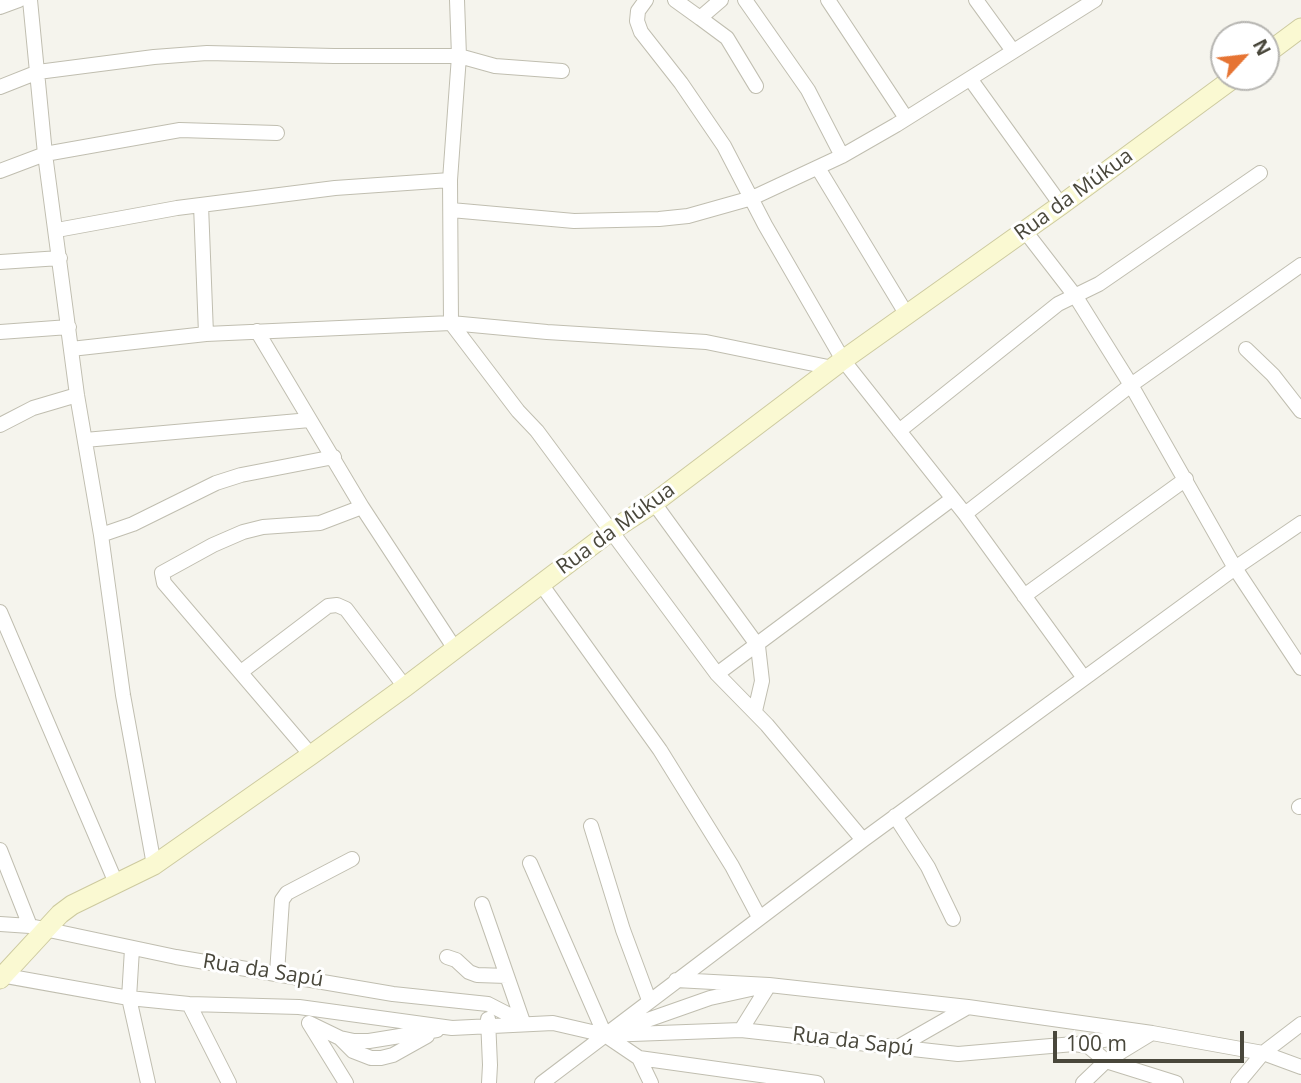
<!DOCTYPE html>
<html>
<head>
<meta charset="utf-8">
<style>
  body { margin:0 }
  #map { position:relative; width:1301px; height:1083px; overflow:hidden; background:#f5f4ed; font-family:"Open Sans",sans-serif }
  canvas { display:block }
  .north { position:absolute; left:1210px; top:21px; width:70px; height:70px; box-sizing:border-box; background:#fff; border:2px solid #b6b5b1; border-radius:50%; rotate:63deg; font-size:19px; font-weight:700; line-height:28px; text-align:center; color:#49473b }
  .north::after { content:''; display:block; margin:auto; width:24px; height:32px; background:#e67433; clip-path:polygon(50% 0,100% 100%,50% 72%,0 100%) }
  .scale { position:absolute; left:1053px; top:1031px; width:191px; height:32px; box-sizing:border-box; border:4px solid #49473b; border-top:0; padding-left:9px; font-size:21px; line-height:24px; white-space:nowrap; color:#49473b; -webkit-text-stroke:5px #fff; paint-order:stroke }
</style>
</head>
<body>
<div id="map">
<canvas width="1301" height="1083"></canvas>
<div class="north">N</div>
<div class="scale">100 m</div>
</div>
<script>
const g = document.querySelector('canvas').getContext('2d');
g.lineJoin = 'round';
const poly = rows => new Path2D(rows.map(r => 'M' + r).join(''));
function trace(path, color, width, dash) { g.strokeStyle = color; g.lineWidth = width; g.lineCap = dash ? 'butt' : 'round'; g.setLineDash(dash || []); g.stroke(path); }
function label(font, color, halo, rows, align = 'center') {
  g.font = font + ' "Open Sans",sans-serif'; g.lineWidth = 6; g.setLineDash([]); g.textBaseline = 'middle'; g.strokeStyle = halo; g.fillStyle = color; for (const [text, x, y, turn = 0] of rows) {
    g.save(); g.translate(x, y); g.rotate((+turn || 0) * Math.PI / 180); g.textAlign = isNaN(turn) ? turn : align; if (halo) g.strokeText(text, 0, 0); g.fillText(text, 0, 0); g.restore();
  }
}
const street = poly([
  [30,0,45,154,77,395,101,535,123,695,154,865],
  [457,0,459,56,450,180,451,323,518,411,537,431,717,674,767,725,863,840],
  [646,0,638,11,637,21,641,32,681,83,724,146,765,225,843,360,965,514,1084,678],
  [675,0,700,18,721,0],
  [745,0,808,90,842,156],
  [828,0,906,118],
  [976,0,1013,51],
  [0,7,19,0],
  [700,18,727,38,756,86],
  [971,80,1061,205],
  [0,87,38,72,154,57,207,53,334,56,459,56,495,66,562,71],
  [818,168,907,315],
  [0,171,45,154,180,130,277,133],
  [201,205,206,334],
  [451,210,574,221,659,219,688,216,752,198,842,156,896,125,1095,0],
  [57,230,177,208,335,188,450,180],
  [1025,231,1076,297,1131,385,1235,568,1301,668],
  [0,262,60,258],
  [257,331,362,507,455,649],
  [0,332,69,327],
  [71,349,206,334,451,323,547,332,706,342,833,368],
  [1246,349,1273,375,1301,411],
  [0,425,33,408,77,395],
  [899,431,1058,304,1099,284,1260,173],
  [85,440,310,420],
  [654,503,758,646,762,681,755,711],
  [965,514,1131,385,1301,265],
  [101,535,133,524,216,483,241,475,334,457],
  [541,584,660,750,732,866,759,917],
  [1024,596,1186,479],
  [0,612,116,883],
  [241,672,328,606,337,605,346,609,405,687],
  [717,674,952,499],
  [311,755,164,583,162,573,213,545,243,532,263,527,320,523,362,507],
  [1299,807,1301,806],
  [895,816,928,867,953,919],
  [591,826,623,930,649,1000],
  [0,850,30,926],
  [530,863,605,1035,639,1058,651,1083],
  [482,904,523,1022],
  [0,924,30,926,176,957,393,994,488,1004,523,1022],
  [132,949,129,998,148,1083],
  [447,957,456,960,469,972,477,975,507,976],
  [277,973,282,900,287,893,352,859],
  [0,975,129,998,189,1004,299,1007,452,1028,553,1023,605,1035,741,1030,958,1054,1074,1044,1088,1046,1106,1061,1176,1083],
  [676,980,769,985,741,1030],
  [189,1004,229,1083],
  [488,1019,490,1065,489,1083],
  [309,1023,340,1038,354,1041,369,1041,437,1030],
  [309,1023,346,1083],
  [619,1030,710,998,769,985,968,1007,1152,1033,1263,1053,1301,1067],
  [340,1038,353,1051,371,1058,381,1058,393,1055,427,1036],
  [1081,1043,1133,1036],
  [898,1047,968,1007],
  [639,1058,817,1083],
  [542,1083,863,840,1235,568,1301,523],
  [1083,1083,1106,1061,1152,1033],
  [1238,1083,1263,1053,1301,1024]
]);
const secondary = poly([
  [1266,54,1301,28],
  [0,979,60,914,72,905,154,865,311,755,405,687,611,531,654,503,843,360,1061,205,1235,77]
]);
const streetNames = [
  ["Rua da Múkua",1074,195,-36],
  ["Rua da Múkua",616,529,-36],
  ["Rua da Sapú",263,971,9],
  ["Rua da Sapú",853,1042,7]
];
trace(street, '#c0beb0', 16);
trace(secondary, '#cdca9f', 21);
trace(street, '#fff', 14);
trace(secondary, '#faf9d2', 19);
label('21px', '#49473b', '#fff', streetNames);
</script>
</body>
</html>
